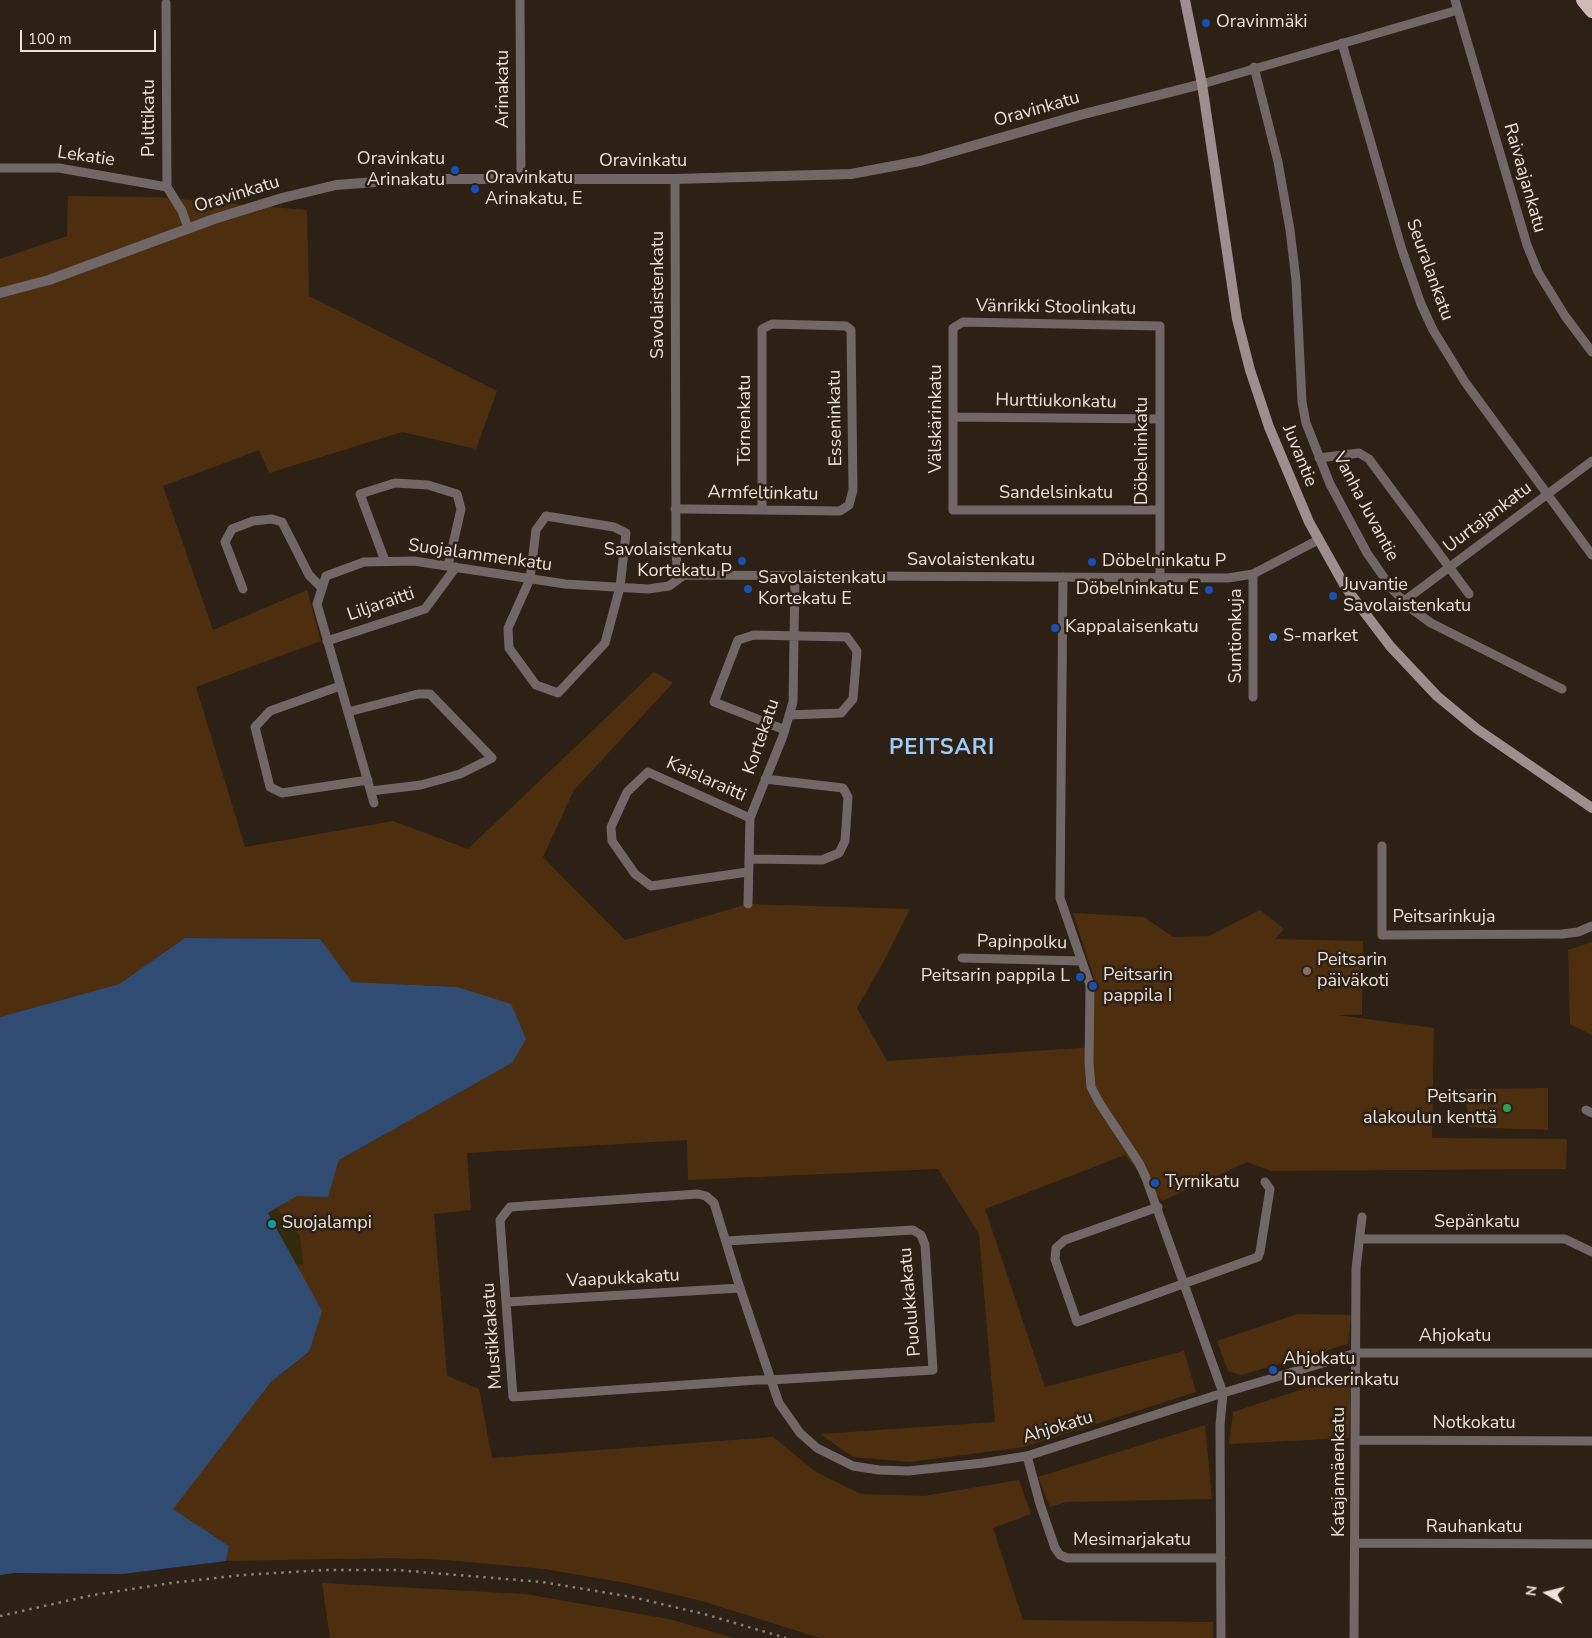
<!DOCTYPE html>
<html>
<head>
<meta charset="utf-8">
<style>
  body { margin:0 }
  #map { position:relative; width:1592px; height:1638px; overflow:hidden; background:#2d2014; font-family:"Nunito Sans",sans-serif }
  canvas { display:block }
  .north { position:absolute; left:1522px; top:1568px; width:50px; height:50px; -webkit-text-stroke:4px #2d2014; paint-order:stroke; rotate:278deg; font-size:14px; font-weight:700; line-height:20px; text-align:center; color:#ebe2da }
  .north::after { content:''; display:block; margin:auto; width:18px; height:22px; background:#ebe2da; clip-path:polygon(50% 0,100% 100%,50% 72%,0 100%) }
  .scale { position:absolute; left:20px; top:30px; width:136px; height:22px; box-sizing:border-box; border:2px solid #ebe2da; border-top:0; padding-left:6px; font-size:15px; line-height:18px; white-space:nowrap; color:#ebe2da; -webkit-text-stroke:4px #2d2014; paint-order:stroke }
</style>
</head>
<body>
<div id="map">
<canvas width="1592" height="1638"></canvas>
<div class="north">N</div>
<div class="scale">100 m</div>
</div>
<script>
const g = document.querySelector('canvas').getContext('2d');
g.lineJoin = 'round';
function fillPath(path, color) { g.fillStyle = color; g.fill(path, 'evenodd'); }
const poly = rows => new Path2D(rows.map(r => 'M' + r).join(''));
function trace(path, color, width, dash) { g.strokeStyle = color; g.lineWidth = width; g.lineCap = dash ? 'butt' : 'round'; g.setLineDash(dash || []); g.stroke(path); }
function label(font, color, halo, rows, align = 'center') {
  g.font = font + ' "Nunito Sans",sans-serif'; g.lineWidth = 5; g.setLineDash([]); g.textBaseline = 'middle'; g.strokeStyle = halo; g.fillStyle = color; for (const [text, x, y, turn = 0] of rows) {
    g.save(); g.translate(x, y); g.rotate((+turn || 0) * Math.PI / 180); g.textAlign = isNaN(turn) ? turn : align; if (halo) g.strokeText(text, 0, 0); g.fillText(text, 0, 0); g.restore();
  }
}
const green = poly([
  [68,196,155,197,307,210,309,296,497,391,476,449,402,432,269,473,259,450,163,486,213,630,307,590,321,641,196,687,245,847,393,821,468,849,654,672,673,683,574,790,543,857,625,940,748,904,910,909,884,961,857,1008,887,1061,1094,1047,1094,978,1073,913,1144,917,1173,937,1209,936,1260,910,1284,929,1275,939,1363,941,1362,1015,1337,1015,1434,1028,1432,1138,1567,1139,1566,1169,1271,1171,1247,1162,1162,1201,1125,1155,985,1209,1045,1387,1184,1351,1196,1392,1024,1447,910,1462,853,1457,820,1434,995,1422,979,1234,938,1169,688,1180,687,1140,467,1153,471,1210,434,1214,447,1376,479,1389,492,1458,773,1437,816,1472,861,1494,924,1496,1019,1480,1031,1514,993,1528,1023,1620,1213,1622,1213,1638,820,1638,702,1601,626,1583,544,1569,446,1560,394,1558,226,1561,229,1546,172,1509,271,1382,310,1352,268,1213,297,1196,328,1196,339,1160,512,1063,457,987,352,982,320,939,185,938,119,984,0,1017,0,259,67,236],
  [1592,942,1592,1035,1570,1024,1568,950],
  [1548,1088,1548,1130,1469,1127,1465,1089],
  [1298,1314,1351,1315,1348,1344,1241,1375,1228,1371,1217,1341],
  [1351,1373,1349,1438,1229,1444,1233,1412],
  [1205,1425,1212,1499,1066,1502,1050,1507,1038,1477],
  [322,1583,525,1594,669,1619,734,1638,330,1638]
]);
const sand = poly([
  [263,1192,300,1236,303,1264,285,1273,274,1251]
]);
const water = poly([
  [185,938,320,939,352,982,457,987,511,1004,526,1039,512,1063,339,1160,328,1197,297,1196,268,1213,322,1311,309,1352,271,1382,173,1509,229,1546,226,1561,122,1574,15,1573,0,1575,0,1017,119,984]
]);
const minor = poly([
  [520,0,521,178],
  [1455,0,1527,245,1538,272,1565,316,1592,352],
  [166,3,167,187,182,211,188,228],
  [1342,43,1402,250,1421,304,1433,330,1465,382,1592,555],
  [1254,67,1278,162,1290,230,1296,280,1302,402,1306,423,1330,484,1367,553,1392,589,1413,610,1431,623,1562,689],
  [1202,84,1458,10],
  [0,168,59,168,167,187],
  [675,179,676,552,677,566,684,575,1228,578,1253,574,1318,540],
  [954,417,1159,419],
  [1319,458,1359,453,1369,459,1469,594],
  [675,509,689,509,762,510,840,511,849,505,853,490,851,330,846,326,772,324,762,329,762,510],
  [1159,510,953,510,953,328,963,322,1160,326,1160,577],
  [546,516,614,527,626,533,620,587,605,643,558,693,536,685,509,648,508,628,530,579,536,530,546,516],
  [385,561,360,494,395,483,428,485,457,494,461,509,448,566],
  [1253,574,1253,697],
  [1063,577,1060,898,1090,985,1089,1063,1091,1087,1100,1104,1139,1163,1146,1178,1223,1393,1220,1425,1221,1638],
  [243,589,225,542,232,529,253,521,272,519,282,522,309,575,322,588],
  [1404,601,1592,461],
  [327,641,425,609,456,567],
  [340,686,270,711,255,727,270,787,282,793,368,780],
  [348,712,418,694,430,694,492,758,460,774,421,785,371,791],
  [785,730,714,702,738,640,754,635,847,637,857,651,853,699,841,713,789,715],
  [374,803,317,604,326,576,364,562,414,561,565,584,648,589,669,586,684,575],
  [1382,846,1382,935,1562,934,1578,932,1592,926],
  [749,859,822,860,839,853,845,841,848,797,843,788,765,779],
  [748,872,651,886,635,874,612,841,611,827,627,792,648,772,750,818],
  [748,904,750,818,783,736,793,702,795,577],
  [962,958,1081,961],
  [1586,1110,1592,1113],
  [1158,1207,1065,1240,1056,1248,1055,1259,1077,1322,1258,1257,1260,1252,1270,1189,1265,1182],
  [1360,1239,1565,1239,1592,1252],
  [726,1241,913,1230,921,1235,925,1245,933,1370,771,1380,757,1380,513,1397,500,1220,510,1207,698,1194,706,1196,714,1203,740,1288,771,1380,779,1403,800,1433,817,1448,853,1466,879,1470,908,1471,983,1463,1027,1456,1223,1393,1356,1353,1592,1353],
  [507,1302,740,1288],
  [1357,1440,1592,1441],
  [1027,1456,1040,1504,1055,1548,1060,1555,1067,1558,1221,1558],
  [1355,1543,1592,1544],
  [1354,1638,1356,1269,1362,1217]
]);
const tertiary = poly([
  [0,293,49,280,214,219,282,198,336,185,416,179,675,179,851,174,920,161,1080,115,1202,84]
]);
const secondary = poly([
  [1185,0,1202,84,1237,319,1250,370,1269,427,1309,522,1346,588,1390,646,1437,696,1477,729,1592,808]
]);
const trunk = poly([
  [1583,0,1592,11]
]);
const rail = poly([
  [0,1616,93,1595,171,1583,242,1575,326,1570,397,1570,542,1582,632,1597,704,1614,786,1638]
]);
const markers = [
  [1206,23,5,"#1a4fb4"],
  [455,170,5,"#1a4fb4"],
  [475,189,5,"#1a4fb4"],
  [742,561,5,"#1a4fb4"],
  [1092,562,5,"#1a4fb4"],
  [748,589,5,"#1a4fb4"],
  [1209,590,5,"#1a4fb4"],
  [1333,596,5,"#1a4fb4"],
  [1055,628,5,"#1a4fb4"],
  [1273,637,5,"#3f7fe0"],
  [1307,971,5,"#8d6e63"],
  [1080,977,5,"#1a4fb4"],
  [1093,986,5,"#1a4fb4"],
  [1507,1108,5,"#2e9e5b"],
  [1155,1183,5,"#1a4fb4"],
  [272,1224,5,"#0f9aa8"],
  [1273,1370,5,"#1a4fb4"]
];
const poiNames = [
  ["Oravinmäki",1216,23],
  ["Oravinkatu",445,160,"right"],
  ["Arinakatu",445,181,"right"],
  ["Oravinkatu",485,179],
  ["Arinakatu, E",485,200],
  ["Savolaistenkatu",732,551,"right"],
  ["Kortekatu P",732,572,"right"],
  ["Döbelninkatu P",1102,562],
  ["Savolaistenkatu",758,579],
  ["Kortekatu E",758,600],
  ["Juvantie",1343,586],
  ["Savolaistenkatu",1343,607],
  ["Döbelninkatu E",1199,590,"right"],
  ["Kappalaisenkatu",1065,628],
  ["S-market",1283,637],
  ["Peitsarin",1317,961],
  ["päiväkoti",1317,982],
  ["Peitsarin",1103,976],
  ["pappila I",1103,997],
  ["Peitsarin pappila L",1070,977,"right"],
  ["Peitsarin",1497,1098,"right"],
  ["alakoulun kenttä",1497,1119,"right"],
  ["Tyrnikatu",1165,1183],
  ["Suojalampi",282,1224],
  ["Ahjokatu",1283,1360],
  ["Dunckerinkatu",1283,1381]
];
const streetNames = [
  ["Arinakatu",504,89,-90],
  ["Oravinkatu",1037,110,-16],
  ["Pulttikatu",150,118,-90],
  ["Lekatie",86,157,8],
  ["Oravinkatu",643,162],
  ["Raivaajankatu",1524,178,74],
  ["Oravinkatu",237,195,-17],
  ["Seuralankatu",1429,270,70],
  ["Savolaistenkatu",659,295,-90],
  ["Vänrikki Stoolinkatu",1056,308,1],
  ["Hurttiukonkatu",1056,402,1],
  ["Esseninkatu",836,418,-91],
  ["Välskärinkatu",937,419,-90],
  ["Törnenkatu",746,420,-90],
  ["Döbelninkatu",1143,451,-90],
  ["Juvantie",1299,456,68],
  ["Armfeltinkatu",763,494,1],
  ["Sandelsinkatu",1056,494],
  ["Vanha Juvantie",1365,507,62],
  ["Uurtajankatu",1488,518,-37],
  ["Suojalammenkatu",480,556,8],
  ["Savolaistenkatu",971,561],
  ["Liljaraitti",381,605,-19],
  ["Suntionkuja",1237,636,-90],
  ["Kortekatu",762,737,-71],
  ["Kaislaraitti",706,780,24],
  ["Peitsarinkuja",1444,918],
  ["Papinpolku",1022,943,1],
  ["Sepänkatu",1477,1223],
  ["Vaapukkakatu",623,1279,-3],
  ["Puolukkakatu",911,1302,-95],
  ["Mustikkakatu",493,1336,-94],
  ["Ahjokatu",1455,1337],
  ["Notkokatu",1474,1424],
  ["Ahjokatu",1058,1428,-17],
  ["Katajamäenkatu",1340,1472,-90],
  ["Rauhankatu",1474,1528],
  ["Mesimarjakatu",1132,1541]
];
const districtNames = [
  ["PEITSARI",942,749]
];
fillPath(green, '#4d2f10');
fillPath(sand, '#322a09');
fillPath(water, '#314c73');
trace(minor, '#716767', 9);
trace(tertiary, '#716767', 10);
trace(secondary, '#9e8e8d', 10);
trace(trunk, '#d0bab8', 14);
trace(rail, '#8c8177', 2.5, [2.5, 5]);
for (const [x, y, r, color] of markers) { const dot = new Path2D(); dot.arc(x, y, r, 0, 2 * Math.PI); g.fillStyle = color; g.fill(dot); trace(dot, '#2d2014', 2); }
label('18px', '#ebe2da', '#2d2014', poiNames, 'left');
label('18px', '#ebe2da', '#2d2014', streetNames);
g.letterSpacing = '1px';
label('bold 22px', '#9cccf8', '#2d2014', districtNames);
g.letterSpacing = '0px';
</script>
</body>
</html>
